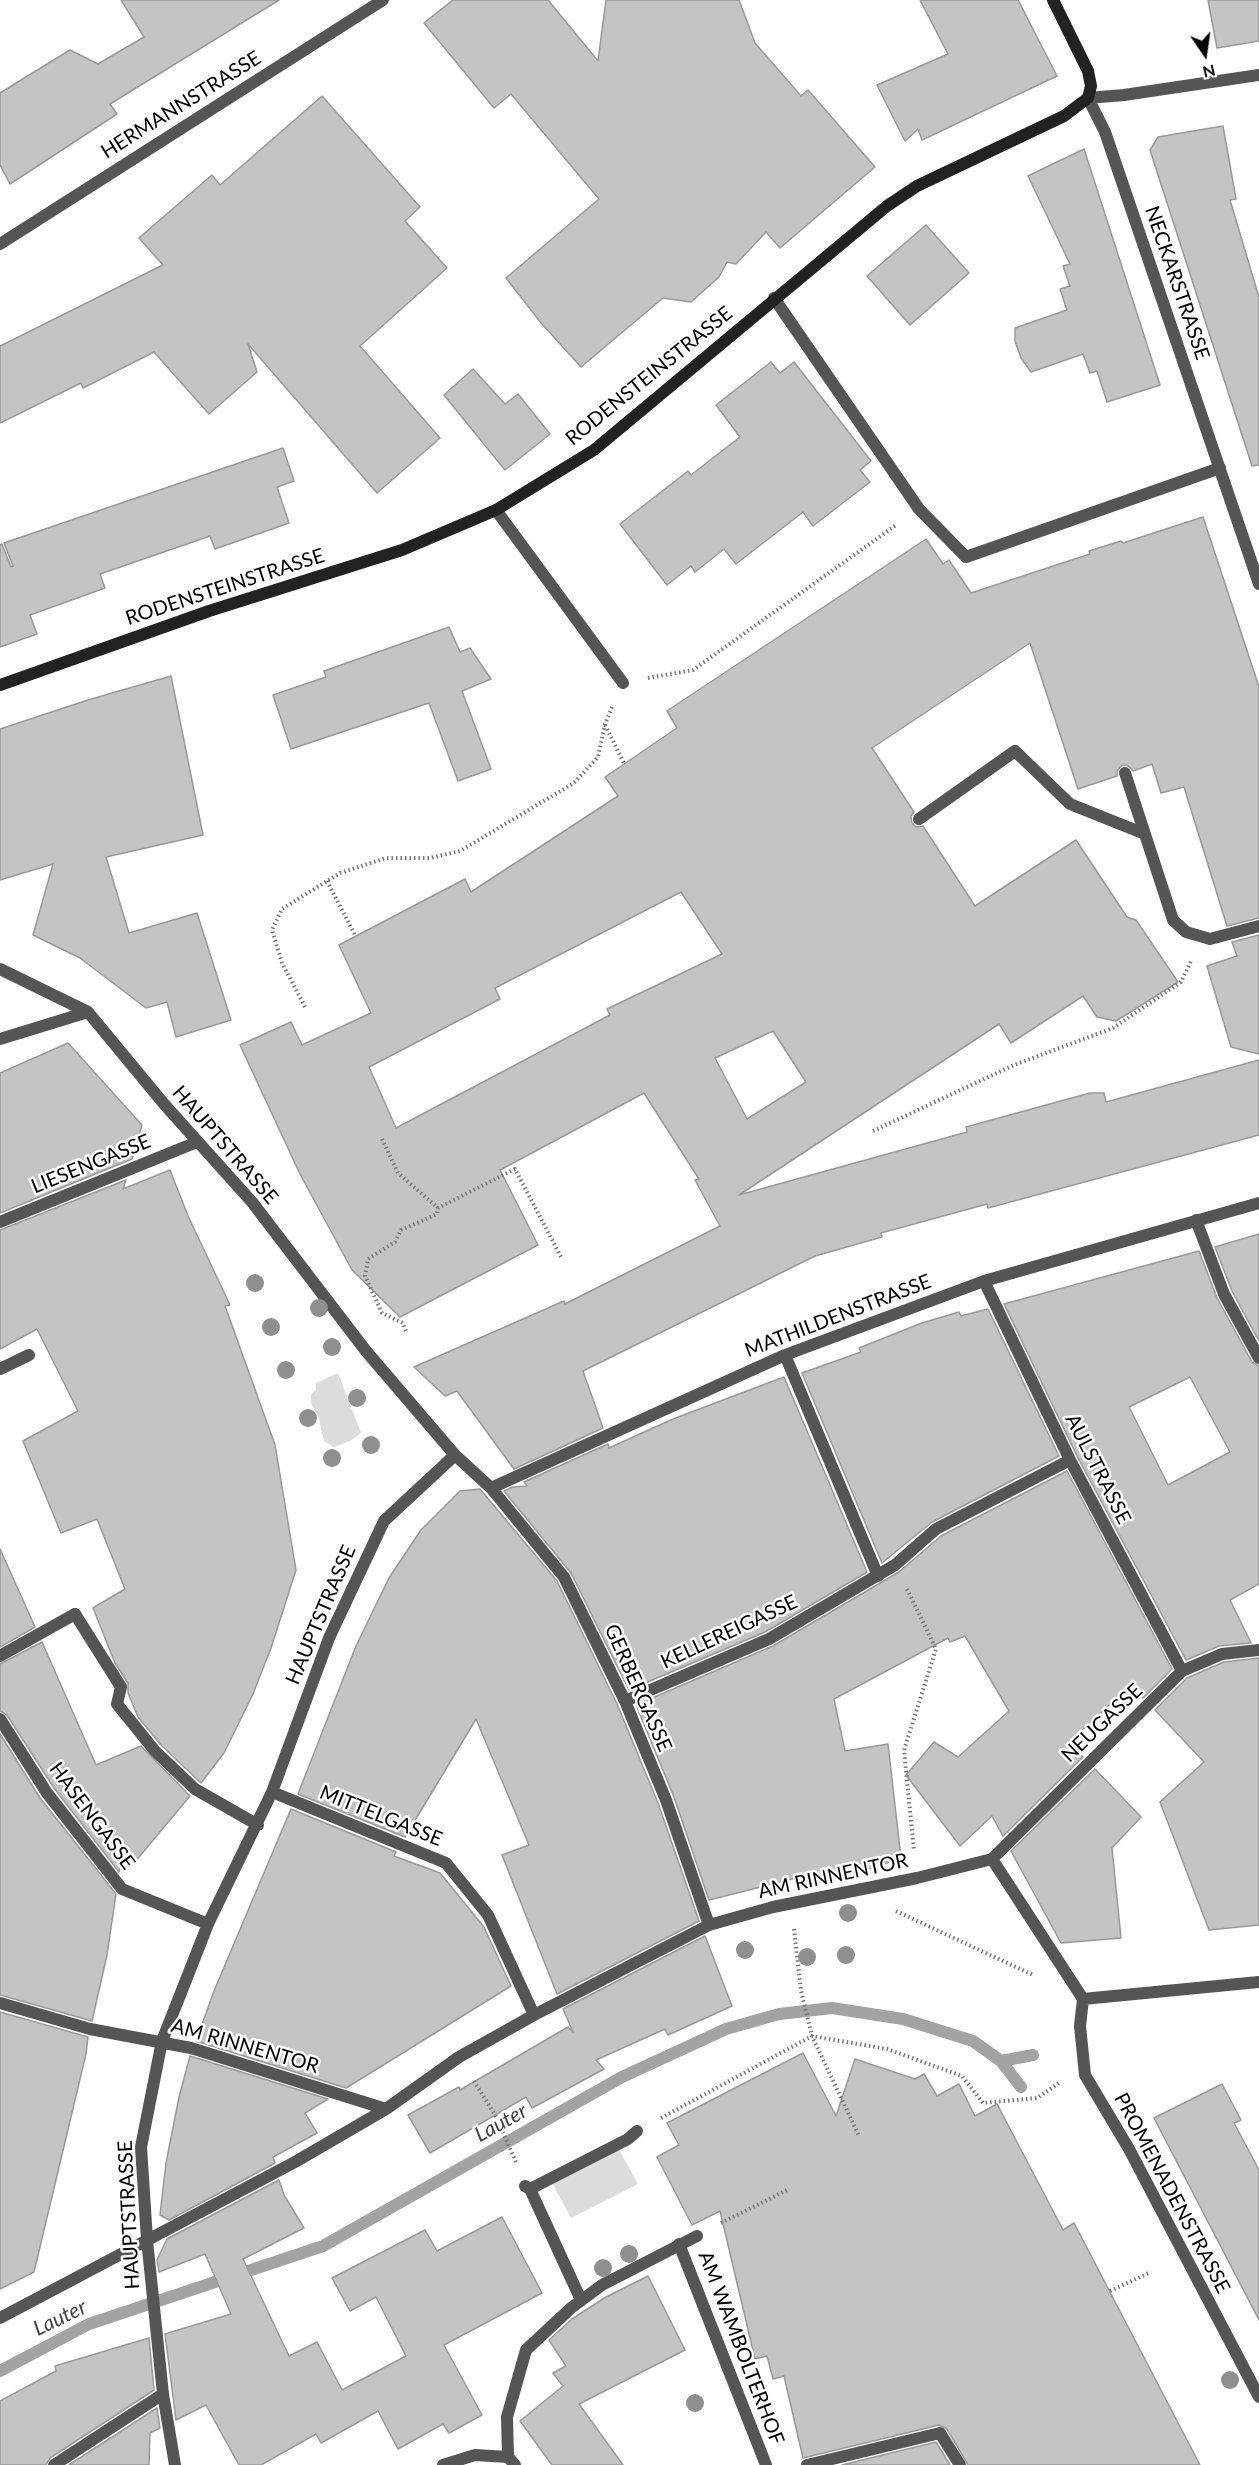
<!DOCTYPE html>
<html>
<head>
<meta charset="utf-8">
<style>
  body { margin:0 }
  #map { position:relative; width:1259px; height:2465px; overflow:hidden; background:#fff; font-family:Lato,sans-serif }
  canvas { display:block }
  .north { position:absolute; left:1175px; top:24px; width:60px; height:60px; -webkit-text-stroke:4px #fff; paint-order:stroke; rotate:167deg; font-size:16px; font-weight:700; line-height:24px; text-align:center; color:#000 }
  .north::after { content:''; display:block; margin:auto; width:21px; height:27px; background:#000; clip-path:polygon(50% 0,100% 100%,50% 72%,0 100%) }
</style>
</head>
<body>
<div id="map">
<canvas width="1259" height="2465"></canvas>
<div class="north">N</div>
</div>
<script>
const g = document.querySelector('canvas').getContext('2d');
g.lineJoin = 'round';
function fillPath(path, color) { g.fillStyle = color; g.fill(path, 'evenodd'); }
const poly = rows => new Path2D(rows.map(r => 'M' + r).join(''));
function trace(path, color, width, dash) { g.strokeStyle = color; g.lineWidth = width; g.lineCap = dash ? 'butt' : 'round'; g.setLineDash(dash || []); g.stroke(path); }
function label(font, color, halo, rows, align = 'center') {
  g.font = font + ' Lato,sans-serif'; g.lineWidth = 5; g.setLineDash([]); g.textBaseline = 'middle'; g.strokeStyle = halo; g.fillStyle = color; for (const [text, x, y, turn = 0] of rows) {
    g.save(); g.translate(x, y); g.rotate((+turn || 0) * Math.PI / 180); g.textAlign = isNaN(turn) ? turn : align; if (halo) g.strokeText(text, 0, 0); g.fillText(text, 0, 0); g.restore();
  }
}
const green = poly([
  [338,1373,361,1433,350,1441,334,1447,324,1441,319,1419,311,1403,311,1395,316,1390,316,1383],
  [618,2148,638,2184,571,2218,551,2181]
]);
const stream = poly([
  [1001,2061,1033,2055],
  [0,2371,89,2324,323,2246,622,2077,726,2029,779,2014,832,2008,903,2019,973,2041,1001,2061,1021,2087]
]);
const building = poly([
  [121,0,279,0,110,104,117,114,10,184,0,165,0,93,70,50,98,64,144,37,121,0],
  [453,0,548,0,598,61,606,0,739,0,755,43,801,96,808,90,875,167,780,248,766,232,736,264,727,262,719,277,691,302,663,298,581,367,542,324,506,278,599,199,511,94,494,108,424,23,453,0],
  [920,0,1018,0,1057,76,922,140,918,129,905,141,877,85,948,54,920,0],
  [1208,0,1259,0,1259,41,1217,48,1208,0],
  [322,96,420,207,405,221,447,268,360,346,440,438,377,493,248,344,257,372,209,414,154,352,83,388,81,383,0,423,0,346,163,265,139,238,212,175,220,185,322,96],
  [1223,126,1236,199,1230,200,1259,297,1259,465,1252,466,1150,150,1158,137,1223,126],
  [1084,149,1160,385,1107,402,1097,371,1090,373,1083,354,1031,372,1021,358,1015,341,1015,328,1067,310,1060,289,1070,286,1063,266,1070,264,1028,176,1084,149],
  [926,225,969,273,910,325,867,276,926,225],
  [771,362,780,373,794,362,871,461,860,470,870,482,813,526,803,512,736,564,724,549,695,572,691,566,667,585,620,524,688,471,691,475,740,437,716,405,771,362],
  [473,369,505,404,518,394,550,434,505,470,444,395,473,369],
  [283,448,294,481,277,487,289,523,215,549,210,536,100,574,105,588,30,615,37,634,0,647,0,545,2,544,11,567,13,566,4,543,283,448],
  [1203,517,1259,687,1259,918,1227,926,1184,787,1161,793,1152,764,1133,771,1127,765,1122,765,1117,771,1117,776,1078,789,1030,643,872,748,914,812,911,816,912,823,916,827,923,826,975,906,1076,840,1127,917,1136,920,1178,982,1116,1021,1097,1017,1083,996,1011,1043,999,1024,739,1195,967,1132,966,1127,1090,1093,1104,1093,1106,1102,1259,1060,1259,1135,988,1208,987,1204,881,1233,882,1237,815,1256,583,1371,603,1428,514,1469,457,1391,445,1396,414,1367,564,1301,565,1304,720,1226,695,1180,699,1179,644,1093,500,1170,538,1245,400,1317,352,1270,300,1174,240,1045,291,1022,302,1045,371,1013,339,945,465,879,471,892,618,796,605,777,677,728,667,711,926,539,943,564,949,560,971,593,1090,554,1089,551,1121,541,1123,543,1203,517],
  [681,892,722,954,607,1009,610,1015,396,1128,369,1067,500,999,495,988,681,892],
  [773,1031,806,1082,747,1119,715,1058,773,1031],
  [449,627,460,652,470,648,491,679,462,691,491,769,458,781,429,703,291,749,273,695,326,677,324,671,449,627],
  [171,676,203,835,106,857,129,933,197,913,231,1020,176,1037,167,1002,146,1008,80,958,33,935,53,864,0,880,0,729,88,700,171,676],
  [1259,935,1259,1054,1231,1047,1207,966,1237,956,1232,942,1259,935],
  [68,1043,142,1125,132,1159,0,1213,0,1073,68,1043],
  [170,1170,188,1216,230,1305,225,1306,275,1445,296,1570,271,1648,253,1694,224,1753,201,1783,161,1745,138,1717,128,1693,128,1683,115,1663,93,1608,125,1589,97,1519,61,1533,23,1441,78,1411,37,1329,0,1349,0,1230,126,1180,123,1189,170,1170],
  [1259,1234,1259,1341,1232,1291,1215,1247,1259,1234],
  [1199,1251,1217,1298,1252,1362,1259,1366,1259,1584,1230,1600,1251,1643,1219,1646,1186,1660,1077,1456,1004,1304,1199,1251],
  [1190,1377,1230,1452,1168,1485,1129,1407,1190,1377],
  [988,1309,1059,1456,932,1522,882,1563,802,1373,861,1352,859,1348,922,1323,959,1312,961,1316,988,1309],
  [784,1377,867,1572,765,1632,629,1690,571,1573,504,1491,513,1487,527,1486,524,1482,608,1444,609,1448,673,1419,784,1377],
  [1067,1471,1172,1669,1143,1698,1131,1685,1069,1742,1083,1757,1003,1836,992,1816,960,1846,906,1775,934,1742,958,1757,1009,1711,965,1636,950,1642,948,1638,834,1699,845,1751,888,1744,901,1858,852,1875,812,1874,709,1900,674,1797,636,1705,773,1646,899,1572,941,1536,1067,1471],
  [480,1489,557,1581,617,1704,658,1803,699,1921,557,1994,502,1855,529,1845,476,1719,405,1837,298,1794,356,1646,389,1578,421,1530,460,1491,480,1489],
  [0,1549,35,1627,0,1647,0,1549],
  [42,1642,96,1765,141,1746,190,1796,134,1863,121,1864,119,1872,54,1788,7,1715,0,1711,0,1664,42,1642],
  [1259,1658,1259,1925,1209,1930,1160,1802,1204,1762,1155,1710,1187,1678,1224,1662,1259,1658],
  [0,1734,40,1798,116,1894,107,1955,92,2021,0,1995,0,1734],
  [1095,1769,1141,1817,1112,1848,1121,1938,1061,1943,1011,1851,1095,1769],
  [291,1809,396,1852,394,1856,440,1873,484,1927,511,1986,346,2088,196,2041,214,1991,291,1809],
  [705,1936,732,2006,668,2035,665,2029,596,2060,604,2069,532,2108,526,2097,430,2153,408,2115,459,2087,460,2090,568,2027,573,2032,563,2009,705,1936],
  [0,2012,88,2037,86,2054,34,2272,0,2289,0,2012],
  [803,2053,836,2116,855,2059,915,2079,924,2074,937,2096,959,2084,975,2116,997,2104,1063,2230,1074,2223,1200,2465,968,2465,947,2429,939,2425,803,2458,784,2376,773,2379,767,2356,755,2359,720,2211,692,2225,657,2157,679,2145,667,2123,803,2053],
  [190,2056,328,2099,305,2113,317,2133,273,2157,275,2163,169,2220,160,2215,166,2163,179,2097,190,2056],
  [1222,2084,1241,2120,1234,2123,1259,2170,1259,2320,1154,2118,1222,2084],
  [279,2180,284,2195,304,2228,243,2259,289,2356,317,2342,342,2390,406,2356,376,2297,350,2311,332,2278,425,2230,437,2251,502,2217,542,2293,444,2345,482,2415,449,2433,443,2424,398,2449,378,2411,321,2443,316,2434,261,2465,239,2465,206,2405,176,2420,165,2334,231,2314,205,2254,159,2272,157,2260,167,2239,279,2180],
  [648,2276,685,2350,579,2404,623,2465,552,2465,520,2421,563,2386,553,2373,566,2366,549,2340,572,2319,606,2297,648,2276],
  [149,2338,154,2390,50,2458,46,2465,0,2465,0,2401,56,2371,55,2366,149,2338],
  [157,2408,160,2428,150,2433,149,2465,69,2465,157,2408],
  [936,2442,950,2465,842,2465,936,2442]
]);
const path = poly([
  [648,678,693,670,896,525],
  [605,725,624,763],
  [327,881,355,935],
  [305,1007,282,963,272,930,282,909,340,873,386,858,430,858,460,851,574,783,598,757,605,724,612,707],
  [873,1131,1014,1065,1113,1028,1181,982,1191,961],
  [382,1139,398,1173,438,1208],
  [406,1331,403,1323,382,1313,365,1276,368,1259,395,1242,401,1230,437,1214,438,1208,515,1169,561,1257],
  [907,1589,936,1649,904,1750,914,1851],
  [896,1911,1033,1975],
  [794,1929,801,1991,812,2036,859,2136],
  [474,2081,495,2115,516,2162],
  [661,2118,812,2036,887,2049,962,2076,983,2103,1037,2098,1059,2083],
  [721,2223,787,2190],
  [1110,2291,1151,2272]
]);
const lane = poly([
  [774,298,919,509,966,557,1220,468],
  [496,510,623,683],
  [1125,773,1173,920,1186,932,1210,939,1259,926],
  [919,819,1015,751,1070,804,1145,834],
  [0,1369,29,1355],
  [0,1656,75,1614]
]);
const street = poly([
  [1259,75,1124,95,1088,98,1105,132,1259,584],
  [0,244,383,0],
  [0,969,88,1012,164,1104,252,1202,366,1351,455,1455,491,1488,564,1577,625,1701,666,1800,709,1925],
  [0,1039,88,1012],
  [1196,1220,1224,1294,1259,1358],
  [0,1222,197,1142],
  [984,1281,1070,1460,1182,1671],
  [785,1355,878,1576],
  [491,1488,785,1355,984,1281,1259,1203],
  [75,1614,121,1687,117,1704,155,1751,195,1789,258,1825],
  [625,1701,769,1639,895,1565,936,1529,1070,1460],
  [0,1719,47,1793,122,1889,208,1924],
  [272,1792,446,1863,488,1915,534,2015],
  [992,1859,1182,1671,1222,1654,1259,1650],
  [1083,1999,1080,2026,1085,2075,1129,2149,1259,2397],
  [1083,1999,1259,1982],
  [0,2003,90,2029,191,2048,386,2109],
  [525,2186,530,2189,628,2139,637,2131],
  [530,2189,581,2300],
  [679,2244,766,2465],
  [0,2318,295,2162,386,2109,459,2057,534,2015,709,1925,773,1907,917,1878,992,1859,1083,1999],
  [508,2457,507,2417,526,2350,571,2308,602,2285,697,2236],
  [54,2465,163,2394],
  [175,2465,163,2394,147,2240,141,2147,162,2041,208,1924,272,1792,329,1638,384,1521,455,1455],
  [443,2465,475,2455,508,2457,515,2465],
  [807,2465,940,2433,960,2465]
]);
const secondary = poly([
  [0,685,209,611,402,550,496,510,594,450,887,206,917,186,1064,116,1088,98,1091,86,1088,71,1053,0]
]);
const trees = [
  [255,1283],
  [319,1308],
  [271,1327],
  [332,1347],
  [286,1370],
  [357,1398],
  [308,1418],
  [371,1445],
  [332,1458],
  [848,1913],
  [745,1950],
  [846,1955],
  [807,1957],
  [629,2254],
  [603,2268],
  [1230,2380],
  [695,2403]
];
const streetNames = [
  ["HERMANNSTRASSE",181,105,-32],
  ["NECKARSTRASSE",1177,283,71],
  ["RODENSTEINSTRASSE",649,376,-39],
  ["RODENSTEINSTRASSE",225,587,-18],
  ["HAUPTSTRASSE",225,1145,49],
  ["LIESENGASSE",91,1164,-22],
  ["MATHILDENSTRASSE",838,1316,-21],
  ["AULSTRASSE",1098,1469,63],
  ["HAUPTSTRASSE",321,1615,-67],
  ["KELLEREIGASSE",729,1632,-25],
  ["GERBERGASSE",638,1688,66],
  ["NEUGASSE",1102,1723,-44],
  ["HASENGASSE",92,1816,53],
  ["MITTELGASSE",381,1816,22],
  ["AM RINNENTOR",833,1876,-12],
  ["AM RINNENTOR",245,2046,16],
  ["PROMENADENSTRASSE",1172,2193,62],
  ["HAUPTSTRASSE",129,2215,-93],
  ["AM WAMBOLTERHOF",741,2348,69]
];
const waterNames = [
  ["Lauter",501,2123,-29],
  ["Lauter",60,2318,-26]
];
fillPath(green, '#dcdcdc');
trace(stream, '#a3a3a3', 12);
fillPath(building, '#c4c4c4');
trace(building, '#999', 1.5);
trace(path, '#777', 4, [1.5, 3]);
trace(lane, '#555', 12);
trace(street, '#555', 12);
trace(secondary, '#222', 12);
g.fillStyle = '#8f8f8f';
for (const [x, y] of trees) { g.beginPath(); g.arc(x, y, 9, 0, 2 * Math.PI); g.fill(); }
label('20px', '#000', '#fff', streetNames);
label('italic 21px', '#444', '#fff', waterNames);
</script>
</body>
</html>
